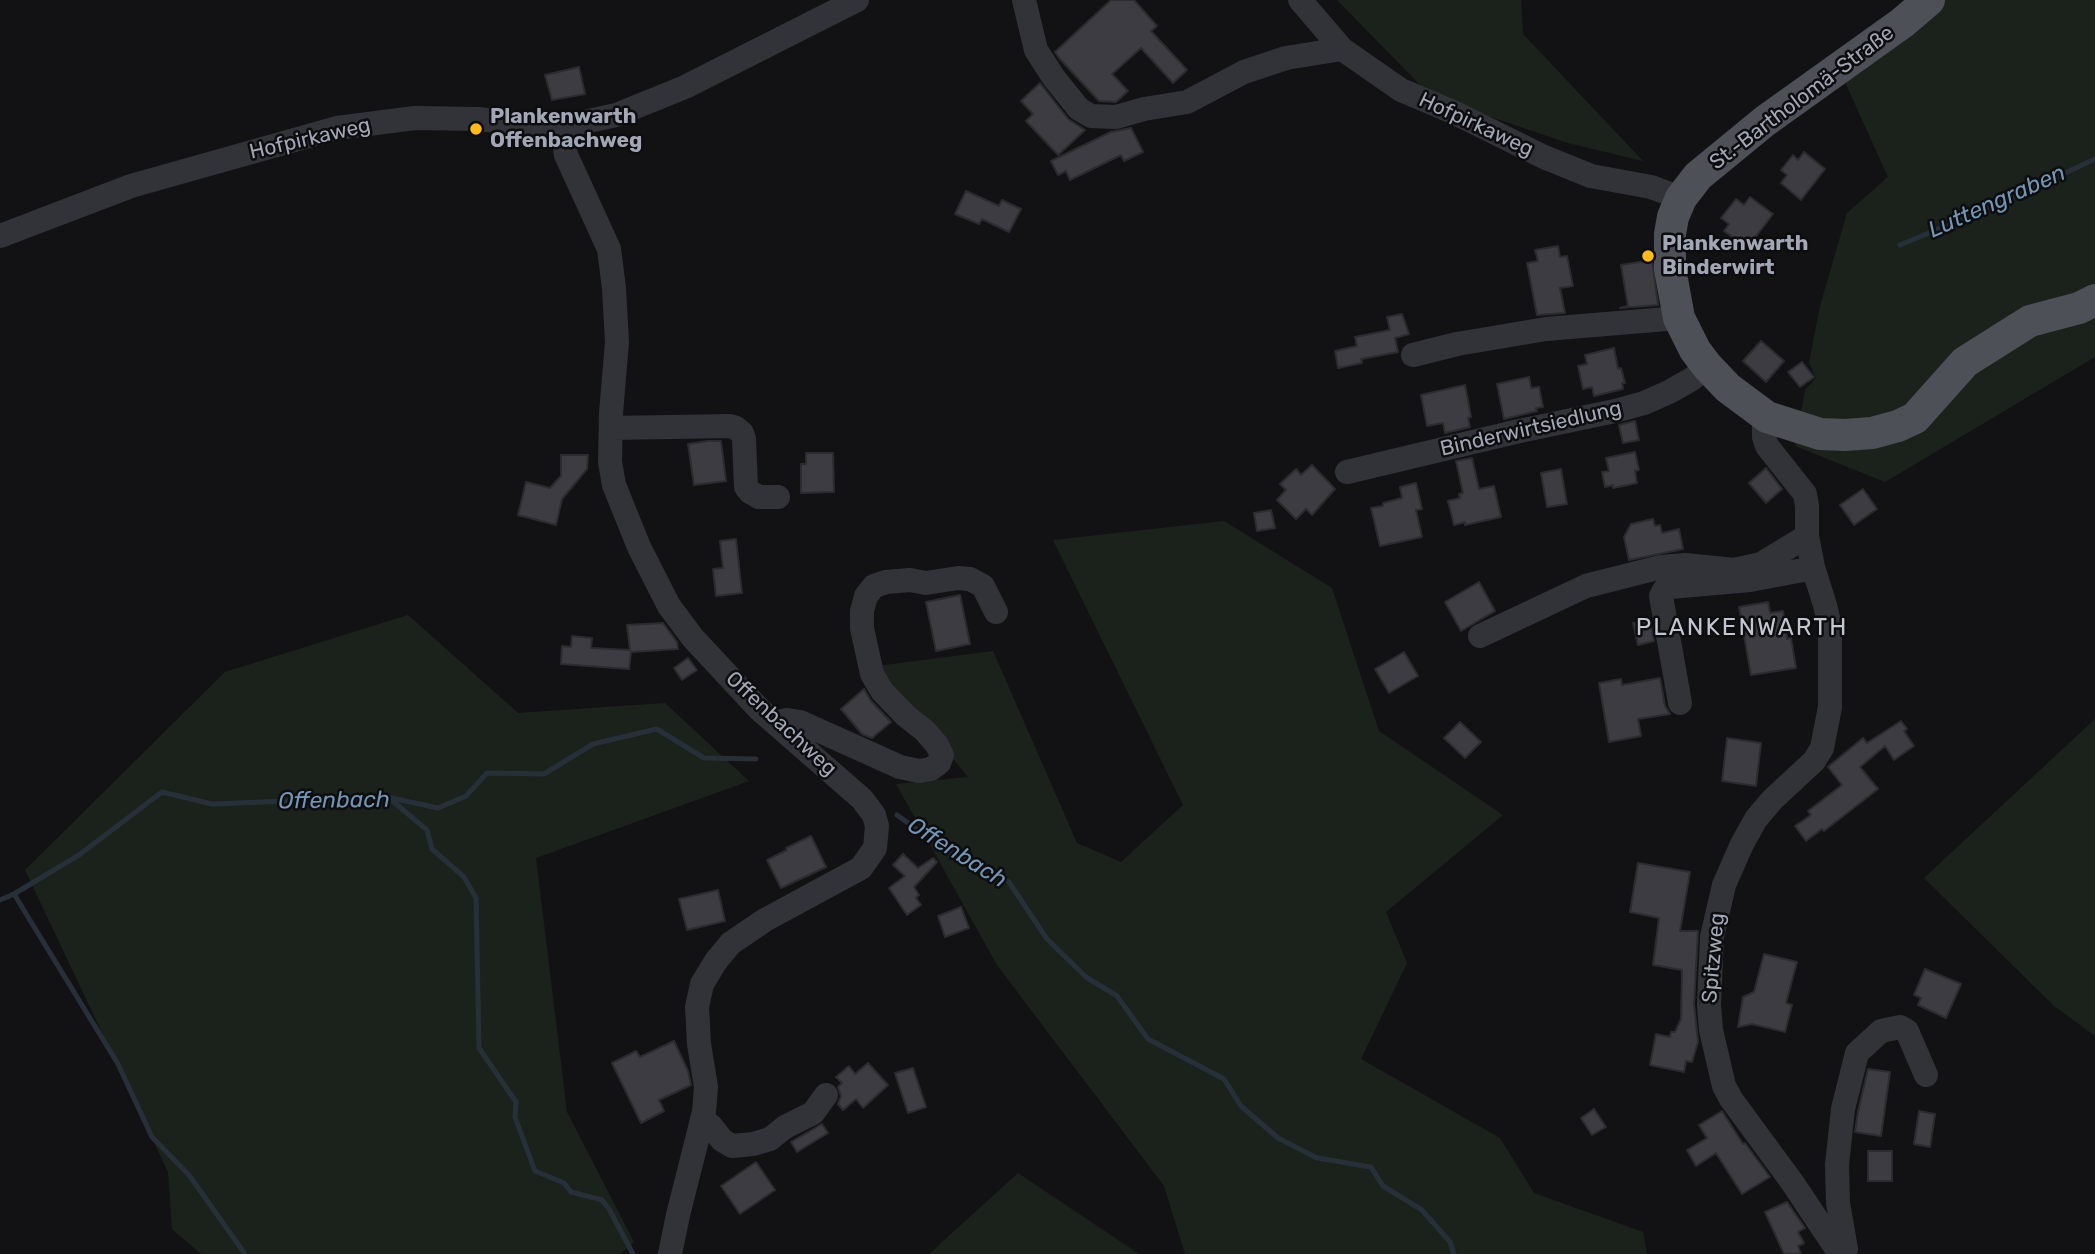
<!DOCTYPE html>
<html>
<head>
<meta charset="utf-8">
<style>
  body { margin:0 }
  canvas { display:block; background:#121214 }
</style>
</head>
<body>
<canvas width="2095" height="1254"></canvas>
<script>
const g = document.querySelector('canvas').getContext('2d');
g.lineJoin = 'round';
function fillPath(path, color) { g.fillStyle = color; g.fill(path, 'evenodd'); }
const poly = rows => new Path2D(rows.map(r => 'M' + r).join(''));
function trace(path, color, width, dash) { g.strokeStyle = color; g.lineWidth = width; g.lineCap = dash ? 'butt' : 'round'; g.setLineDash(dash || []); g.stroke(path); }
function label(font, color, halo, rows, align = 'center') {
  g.font = font + ' Rubik,sans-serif'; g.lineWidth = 5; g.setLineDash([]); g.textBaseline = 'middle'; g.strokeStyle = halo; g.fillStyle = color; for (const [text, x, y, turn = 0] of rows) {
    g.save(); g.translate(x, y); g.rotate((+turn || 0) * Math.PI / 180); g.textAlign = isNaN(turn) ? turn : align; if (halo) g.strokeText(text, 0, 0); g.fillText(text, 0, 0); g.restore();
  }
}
const green = poly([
  [1337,0,1521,0,1523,34,1643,161,1568,143,1432,97],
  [1944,0,2095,0,2095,357,1885,482,1795,446,1805,390,1816,378,1809,363,1820,306,1847,213,1888,177,1845,82],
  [1224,521,1332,588,1379,731,1503,815,1386,912,1407,963,1361,1059,1500,1138,1534,1193,1643,1232,1647,1254,1185,1254,1164,1186,997,965,896,784,968,777,877,666,993,651,1077,843,1121,862,1183,805,1053,540],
  [408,615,518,713,665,703,749,781,536,858,567,1112,634,1242,620,1254,201,1254,172,1229,168,1172,25,870,225,672],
  [2095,719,2095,1036,2053,1005,1924,878],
  [1018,1173,1139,1254,929,1254]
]);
const stream = poly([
  [1900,245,2003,202,2095,159],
  [389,798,427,830,432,849,464,877,476,898,479,1048,516,1102,515,1117,535,1171,564,1183,571,1192,602,1200,609,1209,633,1254],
  [897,815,948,852,969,857,1009,882,1047,939,1086,977,1117,996,1148,1039,1224,1079,1241,1106,1278,1138,1317,1158,1371,1167,1383,1186,1422,1210,1450,1242,1454,1254],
  [14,894,118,1064,152,1137,189,1175,245,1254],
  [0,900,14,894,79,855,162,792,212,804,387,797,438,808,466,796,487,773,544,774,593,744,657,729,704,758,756,759]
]);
const building = poly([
  [1111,0,1134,0,1157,26,1151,31,1187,70,1173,83,1141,48,1112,74,1128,91,1116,102,1099,101,1059,58,1055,52,1111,0],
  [579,67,585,94,552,100,545,75,579,67],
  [1040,83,1068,119,1085,130,1058,155,1026,121,1033,114,1021,101,1040,83],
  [1131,128,1143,152,1124,161,1121,155,1070,180,1066,171,1058,175,1051,161,1111,132,1131,128],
  [1804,152,1825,169,1801,200,1781,183,1787,175,1781,170,1793,155,1798,160,1804,152],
  [966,191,999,206,1002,200,1021,209,1009,232,982,219,979,224,955,214,966,191],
  [1750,197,1773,214,1747,248,1724,231,1729,224,1721,218,1736,199,1744,205,1750,197],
  [1558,246,1560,257,1567,256,1573,286,1560,288,1565,313,1537,315,1527,263,1538,261,1535,250,1558,246],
  [1652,260,1658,305,1620,308,1628,306,1621,265,1652,260],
  [1402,314,1409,334,1395,338,1398,352,1361,359,1362,363,1338,368,1335,351,1357,346,1355,337,1390,330,1387,317,1402,314],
  [1761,341,1784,361,1766,382,1743,361,1761,341],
  [1614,348,1618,369,1621,368,1625,383,1622,383,1623,389,1594,396,1592,387,1583,389,1578,366,1587,364,1585,355,1614,348],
  [1802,362,1814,377,1800,387,1788,372,1802,362],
  [1529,377,1531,388,1539,387,1543,407,1536,408,1537,411,1504,419,1497,384,1529,377],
  [1465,385,1471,417,1468,418,1470,427,1445,433,1443,423,1427,426,1421,395,1465,385],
  [1635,421,1639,440,1623,443,1619,425,1635,421],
  [708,441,721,441,726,481,694,485,688,444,708,441],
  [1635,452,1639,470,1635,471,1637,483,1613,488,1613,485,1605,487,1602,472,1609,471,1606,458,1635,452],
  [806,453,833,453,834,492,801,493,801,464,806,464,806,453],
  [561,455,588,455,587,469,562,499,556,525,518,515,526,482,550,488,561,476,561,455],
  [1472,458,1479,489,1494,486,1501,517,1465,525,1465,522,1454,525,1448,501,1460,498,1459,494,1463,493,1456,461,1472,458],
  [1312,465,1335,489,1312,515,1306,509,1296,519,1277,500,1286,490,1280,484,1296,469,1301,475,1312,465],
  [1766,468,1782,489,1766,503,1749,483,1766,468],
  [1561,469,1567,504,1547,507,1541,473,1561,469],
  [1416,483,1422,509,1416,510,1422,537,1380,546,1371,508,1383,506,1383,503,1402,498,1400,487,1416,483],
  [1863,489,1877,509,1854,525,1840,505,1863,489],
  [1271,510,1275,528,1257,531,1254,513,1271,510],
  [1653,519,1655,526,1660,525,1662,533,1679,529,1683,549,1629,560,1624,537,1631,524,1653,519],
  [736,539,742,593,716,596,713,569,723,568,720,541,736,539],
  [1479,582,1495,611,1461,631,1445,602,1479,582],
  [960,595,970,644,936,651,926,602,960,595],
  [1768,602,1770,613,1783,611,1787,639,1791,638,1796,668,1751,675,1739,607,1768,602],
  [1650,620,1654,641,1638,645,1633,623,1650,620],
  [663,623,677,642,678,649,631,652,629,669,561,664,562,646,571,647,572,636,592,638,591,648,630,650,627,625,663,623],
  [1404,652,1418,676,1389,693,1375,669,1404,652],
  [688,658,697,670,682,680,674,668,688,658],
  [1660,678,1665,706,1670,714,1638,719,1641,736,1609,742,1599,683,1621,679,1622,685,1660,678],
  [864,689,871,701,891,722,872,738,862,734,841,709,864,689],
  [1901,721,1907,729,1904,731,1914,746,1894,760,1885,746,1860,767,1878,789,1824,831,1822,829,1806,841,1795,826,1811,815,1808,811,1842,785,1828,767,1829,766,1863,738,1867,743,1901,721],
  [1460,722,1481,742,1465,758,1444,738,1460,722],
  [1727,738,1761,743,1756,786,1722,781,1727,738],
  [811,836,826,867,781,888,767,860,787,850,786,848,811,836],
  [903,854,918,868,933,858,937,862,914,887,919,895,916,898,921,905,907,915,889,888,905,876,893,865,903,854],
  [1638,863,1690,872,1680,931,1698,931,1694,1004,1698,1042,1692,1062,1686,1061,1684,1072,1650,1065,1656,1034,1670,1037,1671,1032,1675,1032,1681,1019,1682,970,1653,965,1659,918,1630,912,1638,863],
  [718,890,725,921,687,930,679,899,718,890],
  [961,907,969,928,945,937,938,916,961,907],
  [1764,954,1797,962,1786,1003,1792,1005,1785,1032,1752,1024,1738,1027,1743,997,1754,992,1764,954],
  [1925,969,1961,984,1946,1018,1918,1005,1921,998,1914,995,1925,969],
  [674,1041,688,1071,691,1085,659,1100,664,1111,641,1123,612,1063,636,1051,640,1057,674,1041],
  [868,1063,888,1085,863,1108,856,1099,843,1110,838,1104,841,1096,838,1087,842,1083,836,1077,849,1066,855,1074,868,1063],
  [913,1068,926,1107,908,1113,895,1073,913,1068],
  [1868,1069,1890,1072,1881,1136,1855,1132,1858,1112,1868,1069],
  [1594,1109,1606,1127,1592,1135,1581,1118,1594,1109],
  [1722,1111,1743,1144,1745,1143,1770,1177,1742,1194,1716,1153,1696,1166,1687,1150,1707,1138,1699,1125,1722,1111],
  [1919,1111,1935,1114,1930,1147,1914,1144,1919,1111],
  [822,1124,828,1133,797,1152,791,1142,822,1124],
  [1868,1151,1892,1151,1892,1181,1868,1181,1868,1151],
  [756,1162,775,1190,740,1214,721,1186,756,1162],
  [1787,1202,1805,1228,1798,1232,1804,1243,1798,1246,1801,1254,1784,1254,1765,1212,1787,1202]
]);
const minor = poly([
  [1024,0,1036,50,1054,78,1079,109,1091,116,1116,117,1144,109,1187,102,1244,72,1286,58,1342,49],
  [1300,0,1342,49,1401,90,1453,112,1544,157,1591,176,1651,187,1681,198],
  [562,127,566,155,609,249,614,288,617,342,611,413,610,462,614,485,639,547,669,606,693,638,760,710,862,799,874,815,877,826,875,848,861,868,765,920,731,943,716,961,702,984,697,1007,699,1044,706,1087,704,1112,678,1215,670,1254],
  [0,236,131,186,337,128,415,118,477,119,562,127,616,115,685,87,857,0],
  [1413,355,1457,344,1546,329,1679,318],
  [1767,417,1764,427,1764,437,1767,446,1805,494,1807,506,1807,536,1813,567,1825,605,1830,627,1830,707,1822,748,1814,761,1772,800,1756,819,1742,844,1724,885,1712,937,1709,1005,1711,1030,1724,1086,1731,1099,1792,1182,1840,1254],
  [611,428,730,426,736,428,742,433,744,439,746,487,750,492,759,497,778,497],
  [1347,472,1515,432,1615,411,1644,403,1669,392,1692,379,1707,366],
  [1480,636,1586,586,1661,567,1685,565,1734,570,1761,564,1807,536],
  [1680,703,1661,596,1664,590,1670,587,1750,580,1803,570,1813,567],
  [775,723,787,720,800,722,900,767,919,771,931,769,939,763,942,755,937,745,925,731,905,715,882,691,872,674,862,628,862,611,866,596,874,586,886,582,910,580,926,583,958,578,970,579,983,586,996,612],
  [702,1119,711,1126,722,1140,732,1146,753,1144,770,1139,785,1127,813,1113,826,1095],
  [1844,1253,1846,1249,1838,1203,1837,1165,1843,1109,1857,1053,1881,1031,1900,1027,1907,1031,1926,1075]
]);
const major = poly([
  [1929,0,1902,23,1765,121,1698,176,1681,198,1673,217,1670,234,1670,269,1679,318,1695,350,1707,366,1728,388,1767,417,1820,434,1845,435,1872,433,1898,426,1915,418,1965,362,2030,321,2079,308,2095,300]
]);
const markers = [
  [476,129,7,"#ffbb1e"],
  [1648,256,7,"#ffbb1e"]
];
const streetNames = [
  ["St.-Bartholomä-Straße",1802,98,-37],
  ["Hofpirkaweg",1476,125,25],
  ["Hofpirkaweg",310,139,-13],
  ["Binderwirtsiedlung",1531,429,-13],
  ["Offenbachweg",781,724,43],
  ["Spitzweg",1714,958,-85]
];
const poiNames = [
  ["Plankenwarth",490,117],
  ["Offenbachweg",490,141],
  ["Plankenwarth",1662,244],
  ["Binderwirt",1662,268]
];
const waterNames = [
  ["Luttengraben",1997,202,-24],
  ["Offenbach",334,801,-1],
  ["Offenbach",957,853,32]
];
const quarterNames = [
  ["PLANKENWARTH",1742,628]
];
fillPath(green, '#1a221b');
trace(stream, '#273039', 5);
fillPath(building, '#3c3c42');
trace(building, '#2c2c30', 2);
trace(minor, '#323339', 24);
trace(major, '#4e5058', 32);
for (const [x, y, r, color] of markers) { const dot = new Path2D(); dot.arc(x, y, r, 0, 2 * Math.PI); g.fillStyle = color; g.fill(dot); trace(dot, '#0d0d0f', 2.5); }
label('21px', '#a2a7b6', '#0d0d0f', streetNames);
label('bold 21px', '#a2a7b6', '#0d0d0f', poiNames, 'left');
label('italic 23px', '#7495b5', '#0d0d0f', waterNames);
g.letterSpacing = '2px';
label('24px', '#c3c6d1', '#0d0d0f', quarterNames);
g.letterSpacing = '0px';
</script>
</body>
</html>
